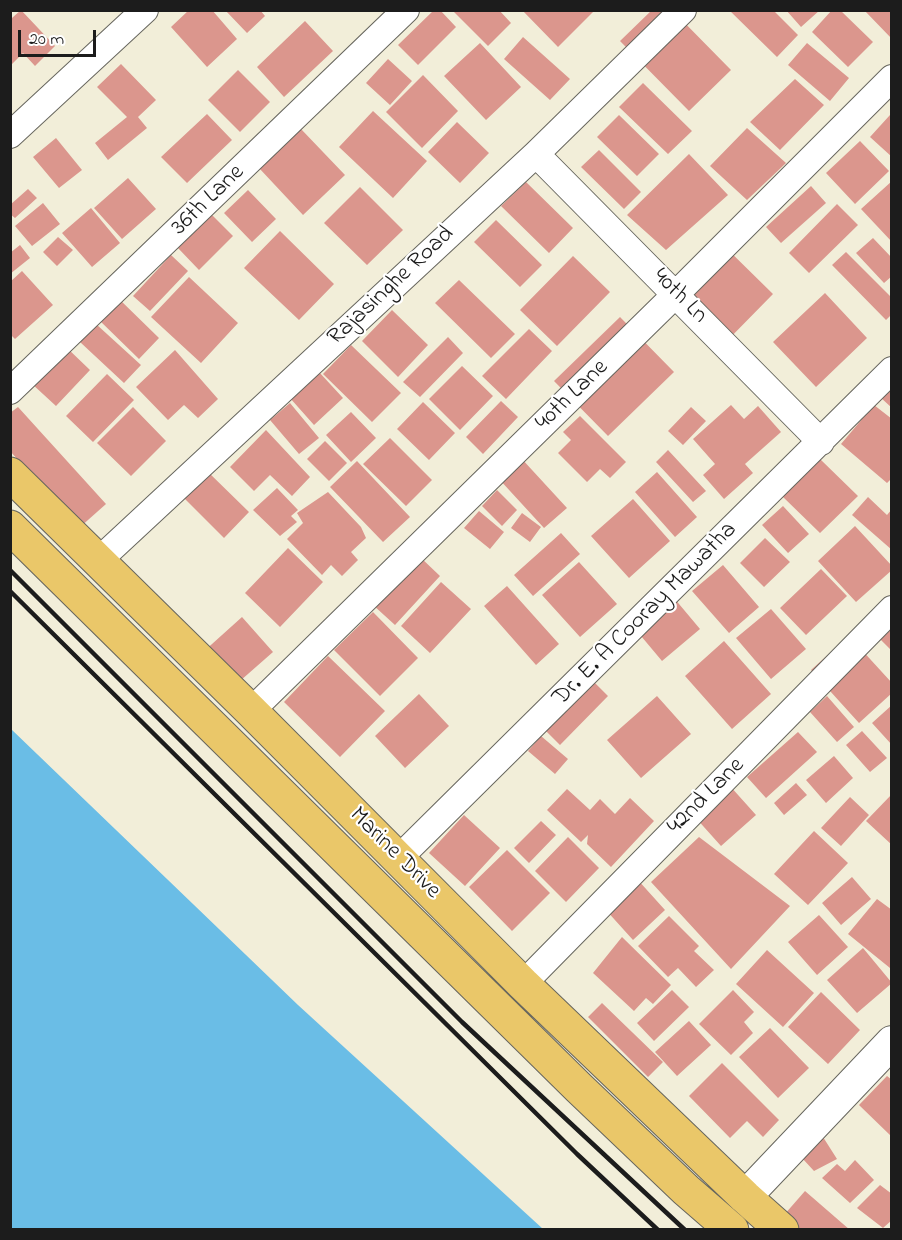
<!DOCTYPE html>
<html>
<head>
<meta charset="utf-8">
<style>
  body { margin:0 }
  #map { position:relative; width:902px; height:1240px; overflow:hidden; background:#f2eed9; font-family:"Indie Flower",sans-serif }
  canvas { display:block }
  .frame { position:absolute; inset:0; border:12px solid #1c1c1c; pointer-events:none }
  .scale { position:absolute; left:18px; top:30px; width:78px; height:27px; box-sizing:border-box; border:3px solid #1c1c1c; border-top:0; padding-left:8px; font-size:18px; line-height:21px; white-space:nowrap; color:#1c1c1c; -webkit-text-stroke:4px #fff; paint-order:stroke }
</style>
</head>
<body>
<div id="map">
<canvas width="902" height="1240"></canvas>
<div class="frame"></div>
<div class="scale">20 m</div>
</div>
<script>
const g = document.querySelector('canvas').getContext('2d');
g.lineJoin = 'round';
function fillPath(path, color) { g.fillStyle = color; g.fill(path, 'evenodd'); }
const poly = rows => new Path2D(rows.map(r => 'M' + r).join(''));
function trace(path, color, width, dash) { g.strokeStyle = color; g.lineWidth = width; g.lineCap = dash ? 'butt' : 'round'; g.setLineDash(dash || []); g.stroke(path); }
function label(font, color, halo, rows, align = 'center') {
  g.font = font + ' "Indie Flower",sans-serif'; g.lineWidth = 4.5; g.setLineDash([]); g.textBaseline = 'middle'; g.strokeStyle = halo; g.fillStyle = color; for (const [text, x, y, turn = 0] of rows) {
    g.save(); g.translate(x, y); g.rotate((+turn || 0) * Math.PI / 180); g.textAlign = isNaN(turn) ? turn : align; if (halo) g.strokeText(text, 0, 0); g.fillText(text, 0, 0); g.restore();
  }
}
const water = poly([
  [11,729,298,1005,543,1229,11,1229]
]);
const building = poly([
  [21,10,55,46,35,66,23,53,10,66,10,16,12,18],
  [189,10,212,10,237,39,207,67,171,27],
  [225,10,260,10,265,16,247,33],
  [434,10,440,10,456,27,418,65,398,45],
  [452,10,499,10,511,23,488,46],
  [522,10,595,10,558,47],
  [652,10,672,10,731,70,689,111,620,41],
  [729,10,773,10,798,35,777,57],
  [786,10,820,10,801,27],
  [832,10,840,10,873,42,848,67,812,32],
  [864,10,892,10,892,39],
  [305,21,333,51,284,97,257,67],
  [523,37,570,79,550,100,504,59],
  [480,43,521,87,486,120,444,76],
  [807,43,849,78,830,101,788,65],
  [388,59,412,81,390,105,366,83],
  [121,64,156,100,138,117,147,128,108,160,95,143,127,117,97,87],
  [238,70,270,102,240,132,208,100],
  [423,75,458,111,422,148,386,112],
  [795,79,824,105,780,150,750,122],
  [643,83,692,131,668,154,619,107],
  [373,111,427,161,393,198,339,147],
  [207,114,232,140,187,183,161,157],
  [619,115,659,154,637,176,597,137],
  [890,115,892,117,892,157,870,137],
  [457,122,489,153,460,183,428,152],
  [747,128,786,163,747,200,710,166],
  [301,129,345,175,303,215,259,168],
  [56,138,82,170,59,188,33,157],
  [860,141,889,171,855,204,826,173],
  [599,150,641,192,624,209,581,167],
  [689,154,728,195,666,250,627,215],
  [128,178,156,209,122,239,94,208],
  [892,181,892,242,861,209],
  [526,182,573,228,549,253,501,206],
  [811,186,826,203,781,243,766,227],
  [360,187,403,230,367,265,324,223],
  [28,189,37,198,15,218,10,214,10,205],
  [248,190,276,219,252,242,224,213],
  [43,203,60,224,32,246,15,226],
  [837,204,858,225,809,273,789,253],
  [91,208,120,243,92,267,62,233],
  [211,214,233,236,199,270,177,247],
  [496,220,542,265,520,287,474,242],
  [280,231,334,284,299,320,244,268],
  [58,237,73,250,57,266,43,252],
  [716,238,773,294,721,347,663,291],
  [873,238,892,258,892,276,884,283,856,253],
  [20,245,30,258,10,274,10,253],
  [846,252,892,298,892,314,886,320,832,265],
  [171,255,188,271,150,311,133,296],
  [573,256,610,292,557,346,520,310],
  [22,271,53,305,15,339,10,334,10,282],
  [189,277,238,323,201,363,151,317],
  [459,280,515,334,491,358,435,303],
  [825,293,867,338,816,387,773,342],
  [117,297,159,338,139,359,97,318],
  [392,310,428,345,398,377,362,341],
  [620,317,674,372,608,436,554,381],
  [96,324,141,365,124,383,80,342],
  [529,329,552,351,506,399,482,376],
  [448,337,463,353,420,397,403,382],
  [351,345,401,393,372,422,323,374],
  [65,346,90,370,56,406,31,383],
  [175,350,218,399,198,418,184,405,168,420,136,387],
  [462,366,493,396,460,430,429,399],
  [319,372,343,398,314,425,290,398],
  [107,374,134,400,93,442,66,416],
  [892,385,892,408,880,397],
  [501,401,518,417,483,454,466,437],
  [423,402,455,433,429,460,397,429],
  [290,403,319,438,299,454,270,420],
  [731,405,744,419,758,406,781,432,745,464,753,473,724,499,703,475,715,464,693,439],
  [874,405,892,419,892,478,887,483,841,444],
  [18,407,106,504,79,528,10,451,10,413],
  [133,407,166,441,131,476,97,443],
  [691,407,706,421,683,445,668,431],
  [351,412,376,438,351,462,326,435],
  [580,416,626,462,610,478,600,469,587,482,558,453,571,440,563,432],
  [266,430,310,477,292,496,270,475,254,491,230,467],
  [390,438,432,480,406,506,363,464],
  [325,441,347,463,329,481,307,459],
  [668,450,706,491,693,502,656,462],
  [521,458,567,508,544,528,499,479],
  [820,459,858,496,820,533,782,496],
  [357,461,410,517,383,542,330,487],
  [205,469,249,512,224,538,180,494],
  [657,472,697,517,675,537,635,492],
  [277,488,298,510,291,516,297,522,280,536,253,510],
  [497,490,517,510,502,526,482,506],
  [328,492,361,527,366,538,351,552,358,560,342,576,331,565,322,575,287,539,303,523,297,513],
  [868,497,887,515,892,509,892,550,852,515],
  [633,499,670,541,629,578,591,536],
  [783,506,809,534,788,553,762,525],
  [479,511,504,532,490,549,464,528],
  [522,513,541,527,530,542,511,528],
  [855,526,892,566,892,570,856,602,818,561],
  [561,533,580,554,533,596,514,575],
  [765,538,790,562,764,587,740,563],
  [288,548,323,582,280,627,245,593],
  [419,556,440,576,395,625,373,605],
  [579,562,617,604,580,637,542,595],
  [723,565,759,607,729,633,692,591],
  [821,569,847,596,806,635,780,608],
  [441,582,471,609,430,653,401,626],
  [507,586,559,644,536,665,484,606],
  [674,598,700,629,662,661,636,630],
  [771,609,806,649,771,679,736,638],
  [373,612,418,658,380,696,334,650],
  [242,617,273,652,232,688,202,653],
  [892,622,892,651,877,636],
  [849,636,892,683,892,693,859,723,811,670],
  [724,641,771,694,732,729,685,676],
  [328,656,385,711,340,757,284,702],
  [593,681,608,696,560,745,545,730],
  [419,694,449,726,405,768,375,736],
  [657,696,691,734,641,778,607,740],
  [827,696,854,727,837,742,810,712],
  [892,705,892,745,872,723],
  [862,731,887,758,870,772,846,745],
  [798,732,817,752,766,798,747,777],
  [541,736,568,759,555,774,528,751],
  [834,756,853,778,826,803,806,780],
  [796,783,807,795,784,815,774,803],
  [730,786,756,815,721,846,695,817],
  [567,789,590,810,600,799,615,814,630,798,654,821,611,867,587,844,588,835,581,842,547,810],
  [892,794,892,845,866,821],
  [850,797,869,815,841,846,821,828],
  [464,815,500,848,465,886,429,853],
  [541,821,556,835,529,863,514,848],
  [814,831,848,863,808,905,774,874],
  [568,837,599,868,566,902,535,871],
  [699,837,790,906,731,969,651,882],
  [507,850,550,893,512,931,469,887],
  [852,877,871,899,841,925,822,903],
  [637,879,665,910,633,940,605,909],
  [877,899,892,910,892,966,890,968,848,934],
  [819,915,848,947,817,975,788,942],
  [669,916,699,946,694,951,714,970,696,987,678,968,668,977,638,946],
  [622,937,671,985,653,1004,646,998,634,1011,593,973],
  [863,948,892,983,857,1013,827,980],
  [767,950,814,993,783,1027,736,984],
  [672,990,689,1007,654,1041,637,1023],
  [733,990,754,1012,744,1022,753,1033,731,1055,699,1024],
  [821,992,860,1030,828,1064,788,1027],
  [602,1003,663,1062,648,1077,588,1017],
  [689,1021,711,1045,677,1076,655,1052],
  [770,1028,809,1068,778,1098,739,1057],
  [722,1063,779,1120,763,1137,747,1121,730,1138,689,1096],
  [887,1076,892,1080,892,1137,859,1105],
  [823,1137,837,1159,814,1171,802,1158],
  [855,1160,874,1180,850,1203,822,1178,837,1164,845,1171],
  [880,1185,892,1194,892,1220,883,1228,857,1208],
  [805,1191,850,1230,801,1230,784,1215]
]);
const minor = poly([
  [10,135,145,10],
  [536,154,821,442],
  [10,391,406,10],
  [98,561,536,154,683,10],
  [251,711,676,294,892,78],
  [399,858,892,370],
  [523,984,892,609]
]);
const tertiary = poly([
  [745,1197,892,1042]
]);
const primary = poly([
  [10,474,251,711,523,984,745,1197,782,1230],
  [10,527,579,1088,686,1190,732,1230]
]);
const rail = poly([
  [10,570,462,1022,685,1230],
  [10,591,577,1154,658,1230]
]);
const streetNames = [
  ["36th Lane",209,201,-44],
  ["Rajasinghe Road",392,287,-43],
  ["40th Ln",679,297,45],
  ["40th Lane",573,396,-44],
  ["Dr. E. A Cooray Mawatha",646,615,-45],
  ["42nd Lane",707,797,-45],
  ["Marine Drive",394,854,45]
];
fillPath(water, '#6abde6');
fillPath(building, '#db968d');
trace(minor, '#67665e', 28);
trace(tertiary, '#67665e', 34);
trace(primary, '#67665e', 35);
trace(minor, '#fff', 26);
trace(tertiary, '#fff', 32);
trace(primary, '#eac769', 33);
trace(rail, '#1c1c1c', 4.5);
label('24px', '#1c1c1c', '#fff', streetNames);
</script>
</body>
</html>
